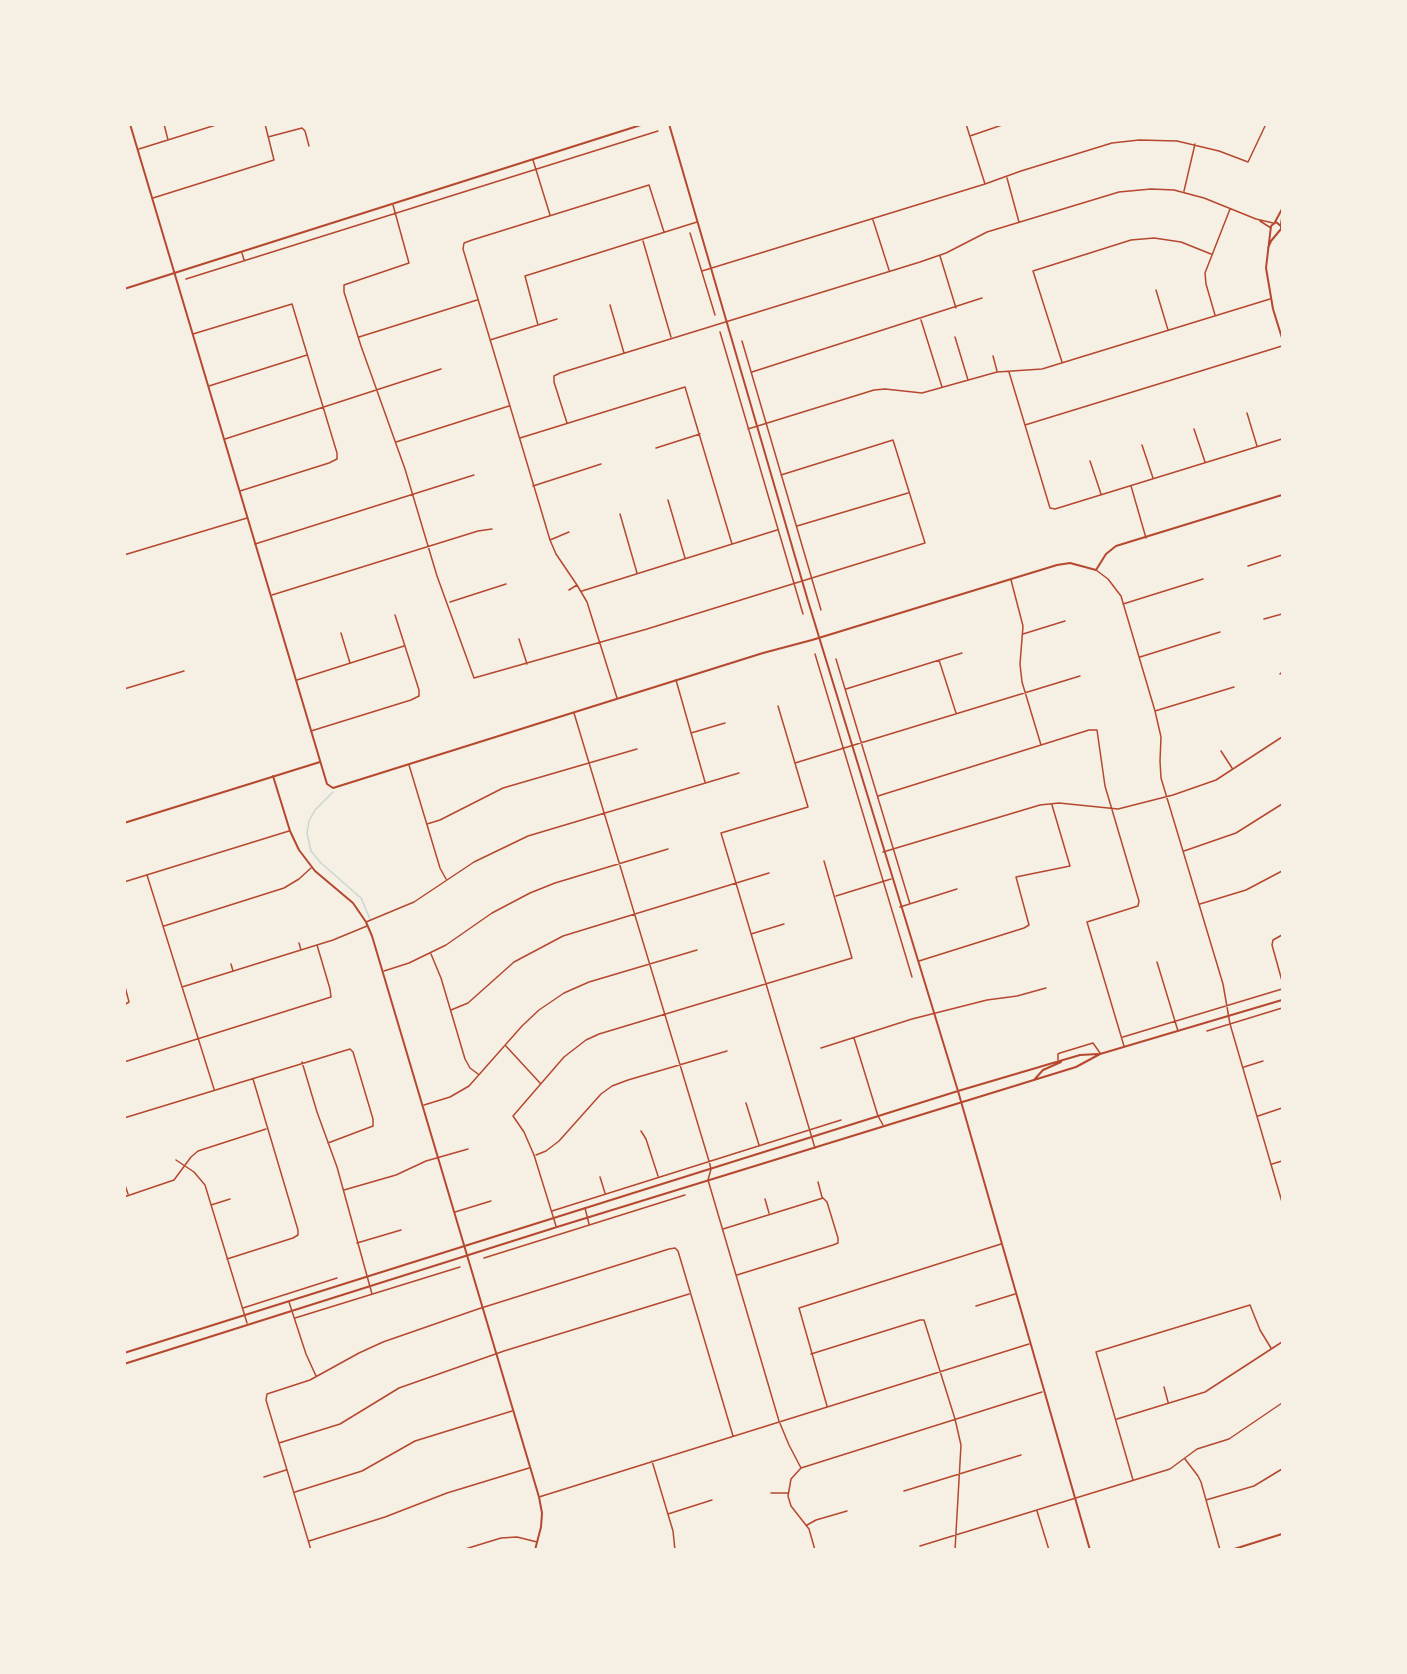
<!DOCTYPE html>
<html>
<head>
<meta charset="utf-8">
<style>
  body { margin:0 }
  #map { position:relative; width:1407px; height:1674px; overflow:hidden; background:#f6efe4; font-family:"Times New Roman",serif }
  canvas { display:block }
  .frame { position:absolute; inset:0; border:126px solid #f6efe4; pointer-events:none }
</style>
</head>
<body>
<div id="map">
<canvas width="1407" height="1674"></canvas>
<div class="frame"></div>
</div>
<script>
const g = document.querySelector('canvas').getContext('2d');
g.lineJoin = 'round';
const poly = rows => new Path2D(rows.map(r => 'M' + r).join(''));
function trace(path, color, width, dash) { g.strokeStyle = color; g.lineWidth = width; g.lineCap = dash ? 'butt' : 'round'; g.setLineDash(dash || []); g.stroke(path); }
const stream = poly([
  [333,792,315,810,309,821,307,833,311,851,321,863,361,898,370,919]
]);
const minor = poly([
  [164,124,168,140],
  [966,124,985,184],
  [970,136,1005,124],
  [268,137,302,128,305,131,309,146],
  [139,149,219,124],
  [533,160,550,215],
  [1007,178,1019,222],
  [1184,191,1195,144],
  [153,198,274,160,265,124],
  [393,205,409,263,344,285,344,292,361,346,405,469,437,576,474,678,647,629,925,543,893,440,781,475],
  [873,220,889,270],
  [1260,221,1271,228],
  [690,233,715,315],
  [643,241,671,337],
  [242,253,244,260],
  [940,256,956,308],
  [702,271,985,184,1021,171,1112,143,1139,140,1177,141,1219,151,1248,162,1266,124],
  [186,279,658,131],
  [1156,290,1168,330],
  [610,305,624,353],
  [1215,315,1206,284,1205,273,1230,209],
  [921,320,942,387],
  [538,325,525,276,697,222],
  [720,332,803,614],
  [193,334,292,304,337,453,337,459,329,463,240,491],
  [359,337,477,300],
  [955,337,968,380],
  [490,340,557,319],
  [742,341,821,610],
  [993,356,997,371],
  [1062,362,1033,271,1131,240,1154,238,1181,242,1211,254],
  [752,372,982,298],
  [1009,372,1050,508,1055,509,1282,439],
  [209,386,307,355],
  [1247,413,1257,446],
  [567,423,554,382,554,376,560,373,920,262,946,253,987,232,1119,192,1151,189,1174,190,1204,198,1256,219,1273,223],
  [1025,425,1282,346],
  [748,429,874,390,885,389,922,393,997,372,1042,369,1270,299],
  [1194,429,1205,462],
  [520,438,685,387,732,544],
  [225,439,441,369],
  [396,442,509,406],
  [1142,445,1153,478],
  [656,448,700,434],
  [1090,461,1101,494],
  [533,486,601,464],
  [1131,486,1146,538],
  [668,500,685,558],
  [620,514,637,573],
  [797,526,908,493],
  [550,540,569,532],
  [255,544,474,475],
  [124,555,247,518],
  [1248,566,1282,555],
  [1096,570,1108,579,1121,596,1155,711,1161,737,1160,761,1161,778,1223,984,1230,1024,1282,1202],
  [1011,580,1023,626,1020,664,1022,682,1041,745],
  [569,590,577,585],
  [582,591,777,530],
  [272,595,478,531,492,529],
  [450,602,506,584],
  [1123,604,1203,579],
  [1264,619,1282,614],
  [341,633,350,663],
  [1023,634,1065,621],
  [519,639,527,664],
  [815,654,912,977],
  [1140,657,1220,632],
  [836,659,910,904],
  [939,660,956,713],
  [1280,674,1282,672],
  [297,680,404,646],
  [676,680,705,782],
  [124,689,184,671],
  [846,689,962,653],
  [617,698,587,602,577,585,556,554,550,540,463,249,464,243,472,240,649,185,664,232],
  [778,706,808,807,721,833,815,1148],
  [1155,711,1234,687],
  [574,713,709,1161,711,1169,708,1180,779,1421,789,1445,801,1468],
  [311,731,411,700,419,696,419,690,395,615],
  [691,733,725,723],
  [1221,751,1232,768],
  [795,763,1080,676],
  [409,765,440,868,446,879],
  [878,796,1089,730,1097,730,1105,786,1139,901,1138,906,1087,922,1124,1046],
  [427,824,440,820,503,788,637,749],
  [1184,851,1236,833,1282,804],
  [883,852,1040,805,1059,803,1118,809,1173,795,1216,780,1282,737],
  [147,875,214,1089],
  [124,882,289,831],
  [836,896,891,879],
  [1200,904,1246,890,1282,871],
  [900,907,957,889],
  [366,922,414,902,474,862,528,836,739,773],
  [164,926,284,888,299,879,311,868],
  [751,934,784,924],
  [1282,935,1273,940,1272,945,1282,981],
  [299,943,301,950],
  [431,954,441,978,465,1059,470,1068,478,1074],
  [919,961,1024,928,1029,925,1016,877,1070,866,1052,805],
  [1157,962,1178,1031],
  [231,964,233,971],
  [384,971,409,963,446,945,492,913,530,893,555,883,668,849],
  [124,983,129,1002,124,1005],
  [182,987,333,940,367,926],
  [451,1010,468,1003,514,962,563,936,769,873],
  [1207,1031,1282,1008],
  [1123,1037,1282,989],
  [854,1038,878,1116,883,1125],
  [505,1045,540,1083],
  [821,1048,912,1019,987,1000,1017,996,1046,988],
  [1058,1060,1058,1054,1060,1053,1093,1043,1100,1053],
  [124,1062,331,997,330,989,317,945],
  [302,1062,317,1112,337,1167,372,1294],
  [1244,1067,1263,1061],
  [746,1103,759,1145],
  [424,1105,450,1097,469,1086,522,1026,539,1010,564,993,589,982,697,950],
  [1258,1116,1282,1108],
  [124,1118,350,1049,353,1052,373,1119,373,1126,328,1143],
  [641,1131,646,1139,658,1176],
  [536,1155,546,1151,559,1141,601,1094,612,1086,628,1080,727,1051],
  [176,1160,194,1172,205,1185,247,1323],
  [1272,1164,1282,1161],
  [600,1177,605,1193],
  [124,1182,128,1194],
  [818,1182,822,1197],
  [344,1190,396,1175,426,1161,468,1149],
  [124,1197,174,1180,191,1157,198,1151,266,1129],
  [765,1199,769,1213],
  [211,1205,230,1199],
  [585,1208,589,1224],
  [552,1211,841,1120],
  [455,1212,491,1201],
  [556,1226,534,1155,524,1132,513,1116,564,1057,586,1040,599,1034,852,958,824,861],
  [723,1229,823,1198,827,1202,838,1238,838,1243,833,1245,737,1275],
  [357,1243,401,1230],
  [484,1258,685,1195],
  [227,1259,293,1238,298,1235,298,1230,253,1079],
  [289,1302,306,1354,316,1376],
  [976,1306,1015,1294],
  [243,1308,337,1278],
  [295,1318,460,1267],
  [811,1354,920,1320,924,1320,955,1419,961,1445,955,1550],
  [1164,1387,1168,1402],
  [827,1406,799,1308,1001,1244],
  [1117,1419,1205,1392,1282,1342],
  [279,1443,340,1424,399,1388,504,1351,689,1294],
  [1185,1459,1198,1476,1201,1482,1220,1550],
  [652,1461,673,1531,675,1550],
  [264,1477,286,1470],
  [1133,1480,1096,1352,1250,1305,1260,1330,1271,1348],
  [904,1491,1021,1455],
  [295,1492,362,1471,415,1441,512,1411],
  [771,1493,788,1493],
  [539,1497,1029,1344],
  [1206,1500,1254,1486,1282,1469],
  [1037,1511,1049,1550],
  [668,1514,712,1500],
  [807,1525,816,1520,847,1511],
  [309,1541,385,1517,447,1493,529,1468],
  [920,1546,1170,1469,1197,1449,1229,1439,1282,1403],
  [311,1550,266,1400,267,1394,310,1380,359,1353,383,1342,478,1309,669,1249,675,1248,678,1251,733,1436],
  [462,1550,501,1538,517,1537,537,1542],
  [815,1550,809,1529,791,1506,788,1496,791,1479,801,1468,1042,1392]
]);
const tertiary = poly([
  [130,124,327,784,333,788,763,653,812,640,1057,565,1070,563,1096,570,1106,554,1116,546,1282,495],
  [1275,222,1282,209],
  [1281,224,1282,218],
  [1282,227,1276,222,1271,226,1266,268,1273,309,1282,338],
  [1268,248,1271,241,1281,229,1281,226],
  [273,776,290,831,299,850,315,871,353,903,366,922,372,936,539,1497,542,1513,541,1527,535,1550],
  [124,823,320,762],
  [1231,1550,1282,1534]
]);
const secondary = poly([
  [669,124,808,601,958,1091,1090,1550],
  [124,289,644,124],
  [1034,1080,1043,1070,1061,1062],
  [124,1353,958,1091,1080,1055,1098,1054],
  [124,1364,557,1227,1076,1067,1100,1054,1282,1000]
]);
trace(stream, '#c9d6d2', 1.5);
trace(minor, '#b5482f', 1.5);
trace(tertiary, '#b5482f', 2);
trace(secondary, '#b5482f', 2);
</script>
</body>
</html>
